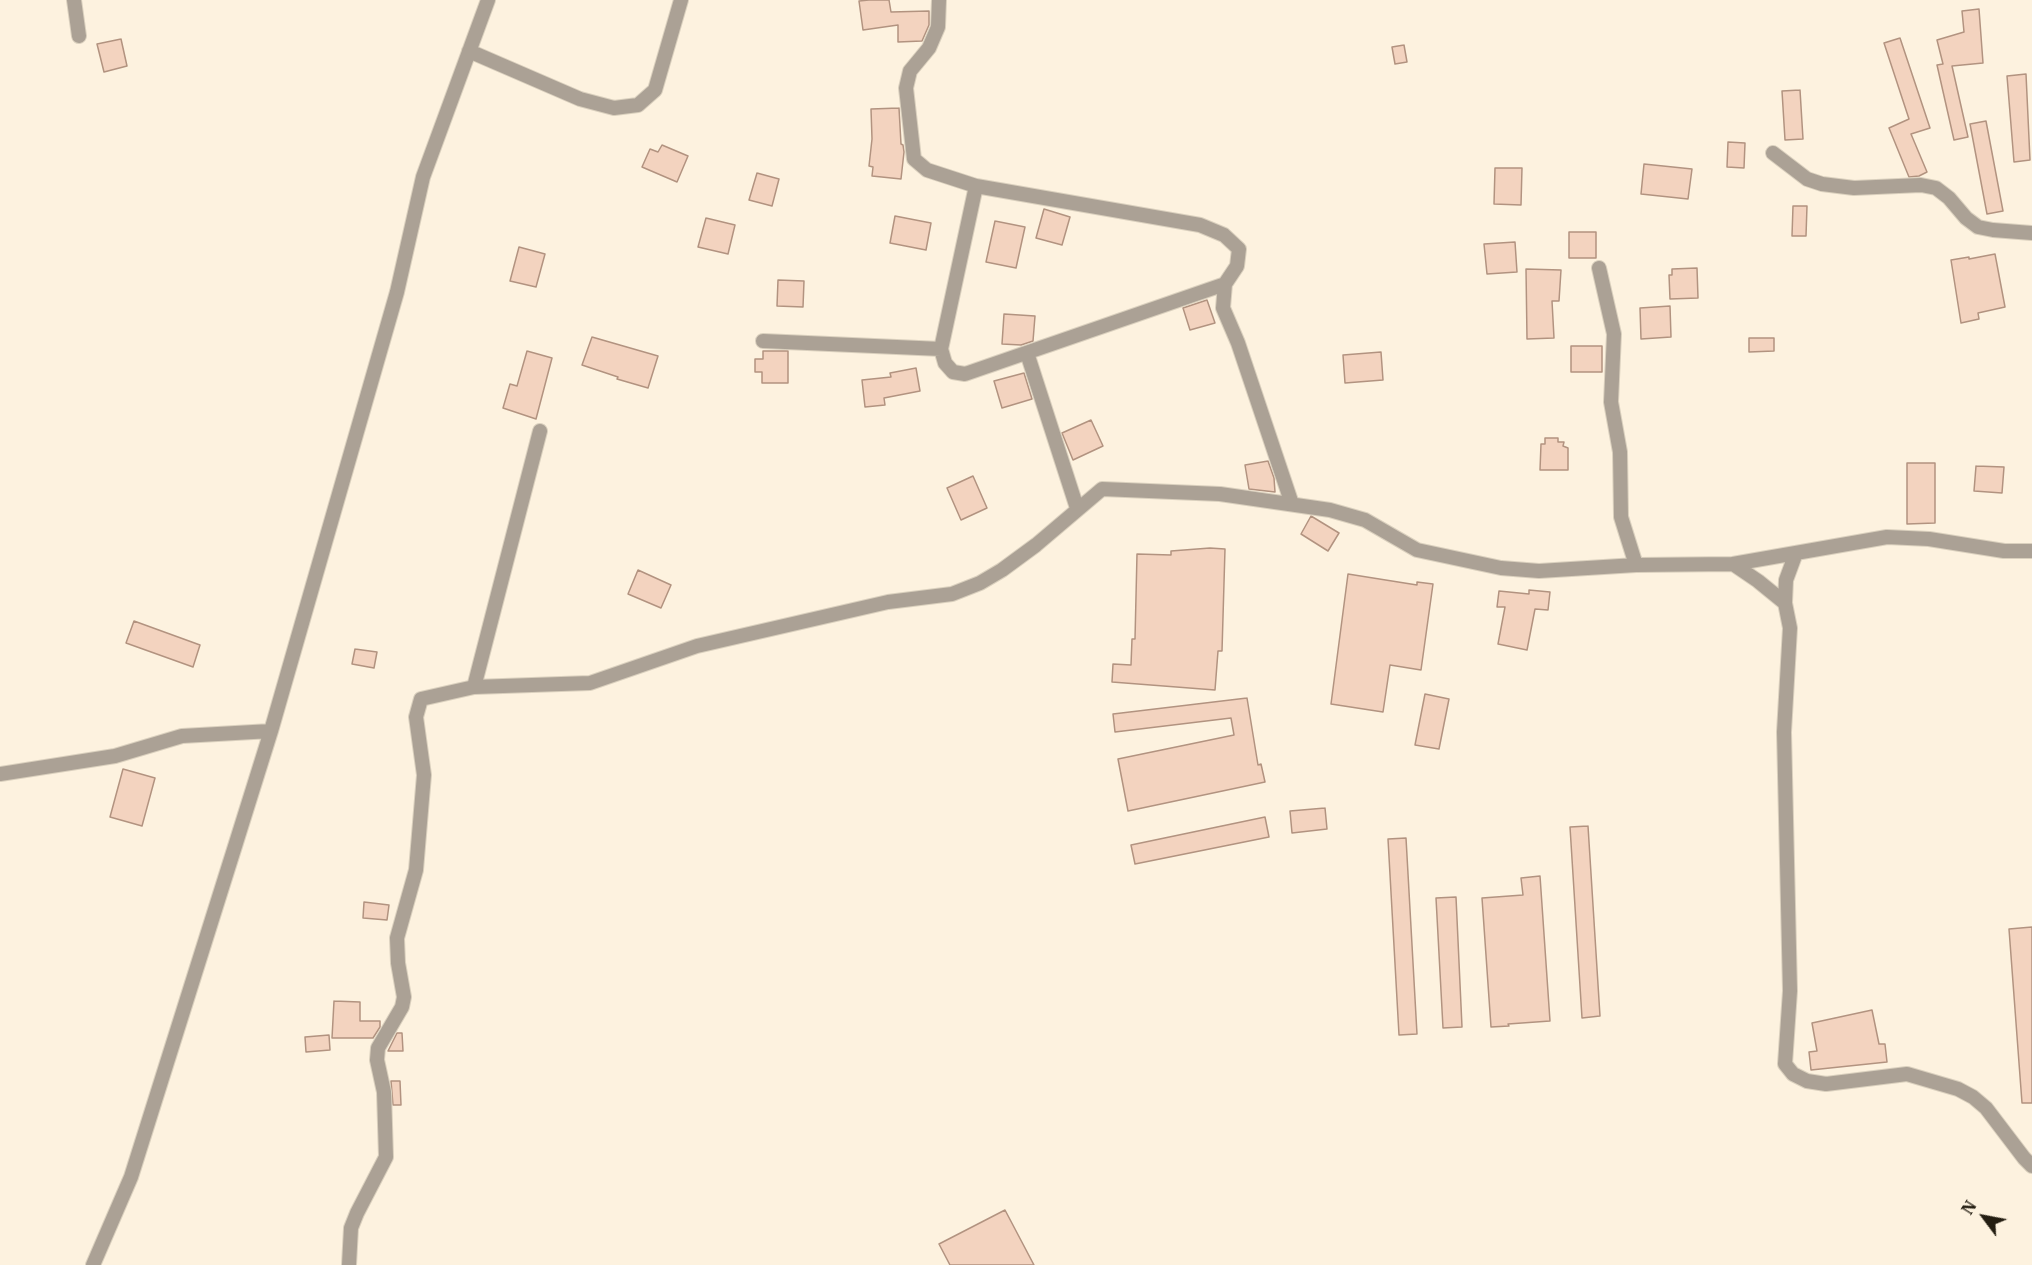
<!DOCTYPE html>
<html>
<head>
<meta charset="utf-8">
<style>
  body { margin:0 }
  #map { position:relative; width:2032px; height:1265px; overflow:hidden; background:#fdf2df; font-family:"IBM Plex Serif",serif }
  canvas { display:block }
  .north { position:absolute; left:1954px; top:1187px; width:60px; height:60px; -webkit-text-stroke:4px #fdf2df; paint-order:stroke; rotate:302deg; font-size:16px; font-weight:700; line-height:24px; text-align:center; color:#241e12 }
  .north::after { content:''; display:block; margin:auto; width:21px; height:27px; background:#241e12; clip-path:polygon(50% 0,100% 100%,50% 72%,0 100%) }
</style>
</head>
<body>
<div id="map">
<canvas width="2032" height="1265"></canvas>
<div class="north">N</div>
</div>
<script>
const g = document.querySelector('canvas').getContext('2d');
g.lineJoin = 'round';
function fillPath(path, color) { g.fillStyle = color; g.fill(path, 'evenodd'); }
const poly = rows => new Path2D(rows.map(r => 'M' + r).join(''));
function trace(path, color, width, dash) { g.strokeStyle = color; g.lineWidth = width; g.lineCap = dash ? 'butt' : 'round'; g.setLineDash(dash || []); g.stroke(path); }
const building = poly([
  [869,0,889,0,891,12,929,11,929,25,922,41,898,42,898,25,863,30,859,1,869,0],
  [1979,9,1983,63,1952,66,1968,137,1954,140,1937,65,1943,64,1937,40,1964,32,1962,11,1979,9],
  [1900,38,1930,128,1911,134,1927,172,1919,176,1909,177,1889,128,1909,119,1884,43,1900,38],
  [121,39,127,66,104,72,97,44,121,39],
  [1404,45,1407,62,1395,64,1392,47,1404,45],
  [2026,74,2030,160,2014,162,2007,76,2026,74],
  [1800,90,1803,139,1785,140,1782,91,1800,90],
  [899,108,901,144,903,145,904,152,901,179,872,176,873,167,869,166,872,139,871,109,899,108],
  [1986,121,2003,211,1987,214,1970,124,1986,121],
  [1728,142,1745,143,1744,168,1727,167,1728,142],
  [662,145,688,156,677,182,642,167,650,149,658,152,662,145],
  [1644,164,1692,169,1688,199,1641,194,1644,164],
  [1495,168,1522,168,1521,205,1494,204,1495,168],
  [757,173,779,179,772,206,749,200,757,173],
  [1793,206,1807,206,1806,236,1792,236,1793,206],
  [1044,209,1070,217,1062,245,1036,238,1044,209],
  [895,216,931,223,926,250,890,243,895,216],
  [706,218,735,225,728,254,698,247,706,218],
  [995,221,1025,227,1016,268,986,262,995,221],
  [1569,232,1596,232,1596,258,1569,258,1569,232],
  [1515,242,1517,272,1487,274,1484,244,1515,242],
  [519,247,545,254,536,287,510,281,519,247],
  [1995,254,2005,307,1978,313,1979,319,1961,323,1951,260,1969,257,1969,259,1995,254],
  [1697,268,1698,298,1670,299,1669,275,1672,275,1672,269,1697,268],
  [1526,269,1561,270,1559,301,1552,301,1554,338,1527,339,1526,269],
  [778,280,804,281,803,307,777,306,778,280],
  [1207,300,1215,323,1190,330,1183,308,1207,300],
  [1670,306,1671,337,1641,339,1640,308,1670,306],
  [1004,314,1035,316,1033,341,1021,345,1002,344,1004,314],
  [592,337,658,356,648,388,617,379,618,377,582,365,592,337],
  [1749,338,1774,338,1774,351,1749,352,1749,338],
  [1571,346,1602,346,1602,372,1571,372,1571,346],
  [527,351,552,358,536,419,503,408,510,384,517,386,527,351],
  [763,351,788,351,788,383,762,383,762,372,755,372,755,359,763,359,763,351],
  [1381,352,1383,380,1345,383,1343,355,1381,352],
  [916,368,920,391,884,398,885,405,865,407,862,380,891,377,890,373,916,368],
  [1024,373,1032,399,1002,408,994,381,1024,373],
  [1091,420,1103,446,1073,460,1062,433,1091,420],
  [1545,438,1558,438,1558,442,1564,442,1563,446,1568,448,1568,470,1540,470,1541,444,1545,444,1545,438],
  [1268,461,1274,478,1275,492,1249,489,1245,465,1268,461],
  [1907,463,1935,463,1935,523,1907,524,1907,463],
  [1976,466,2004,467,2002,493,1974,491,1976,466],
  [973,476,987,508,961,520,947,488,973,476],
  [1311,516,1339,533,1328,551,1301,534,1311,516],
  [1210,548,1225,549,1222,651,1218,651,1215,690,1112,682,1113,664,1131,665,1132,639,1135,639,1137,554,1171,555,1171,551,1210,548],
  [638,570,671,585,661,608,628,594,638,570],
  [1348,574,1417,585,1417,582,1433,584,1421,670,1390,665,1383,712,1331,704,1348,574],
  [1529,590,1550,592,1548,610,1535,609,1527,650,1498,644,1505,607,1497,607,1499,591,1529,594,1529,590],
  [134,621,200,645,193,667,126,643,134,621],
  [355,649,377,652,374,668,352,664,355,649],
  [1425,694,1449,699,1439,749,1415,745,1425,694],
  [1247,698,1258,765,1261,764,1265,782,1128,811,1118,759,1234,735,1231,718,1115,732,1113,714,1247,698],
  [123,769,155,778,142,826,110,817,123,769],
  [1325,808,1327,829,1292,833,1290,811,1325,808],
  [1265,817,1269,837,1135,864,1131,845,1265,817],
  [1588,826,1600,1016,1582,1018,1570,827,1588,826],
  [1406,838,1417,1034,1399,1035,1388,839,1406,838],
  [1540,876,1550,1021,1508,1024,1509,1026,1491,1027,1482,898,1523,895,1521,878,1540,876],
  [1456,897,1462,1027,1443,1028,1436,898,1456,897],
  [364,902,389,905,387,920,363,918,364,902],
  [2032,927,2032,1103,2022,1103,2009,929,2032,927],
  [334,1001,360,1002,360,1021,380,1021,380,1027,373,1038,332,1038,334,1001],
  [1872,1010,1879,1044,1885,1044,1887,1062,1811,1070,1809,1052,1817,1051,1812,1023,1872,1010],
  [397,1033,402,1033,403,1051,388,1051,397,1033],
  [329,1035,330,1050,306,1052,305,1037,329,1035],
  [391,1081,400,1081,401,1105,393,1105,391,1081],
  [1005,1210,1034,1265,950,1265,939,1244,1005,1210]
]);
const street = poly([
  [74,0,79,36],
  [939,0,938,27,929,48,910,71,906,88,914,159,927,170,976,186,1200,225,1224,235,1239,249,1237,266,1225,284,1223,308,1238,343,1292,504],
  [469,51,580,99,614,108,638,105,655,90,681,0],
  [1773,153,1807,179,1822,184,1854,188,1921,185,1936,188,1949,198,1966,218,1978,227,1993,230,2032,233],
  [976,186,941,349,945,363,953,372,965,374,1225,284],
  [1599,268,1614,334,1611,402,1620,452,1621,517,1636,565],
  [763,341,941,349],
  [1027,353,1077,508],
  [1796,553,1786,580,1785,603,1790,628,1784,732,1790,991,1785,1064,1793,1074,1807,1081,1826,1084,1907,1074,1958,1089,1973,1097,1986,1108,2024,1158,2032,1166],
  [1733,564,1758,581,1785,603],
  [474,687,540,431],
  [0,774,115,756,182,736,271,731],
  [93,1265,131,1177,236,843,271,731,397,292,423,177,488,0],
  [349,1265,351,1228,357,1213,386,1157,384,1092,377,1060,378,1048,402,1007,404,997,398,963,397,938,416,870,424,775,416,717,421,699,474,687,590,683,697,646,888,602,952,594,980,583,1002,570,1036,545,1102,489,1220,494,1330,510,1365,520,1417,550,1501,568,1539,571,1636,565,1733,564,1887,537,1929,539,2004,551,2032,551]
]);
fillPath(building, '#f3d3bf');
trace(building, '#b29380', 1.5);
trace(street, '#dad0be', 16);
trace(street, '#aba195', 14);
</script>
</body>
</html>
